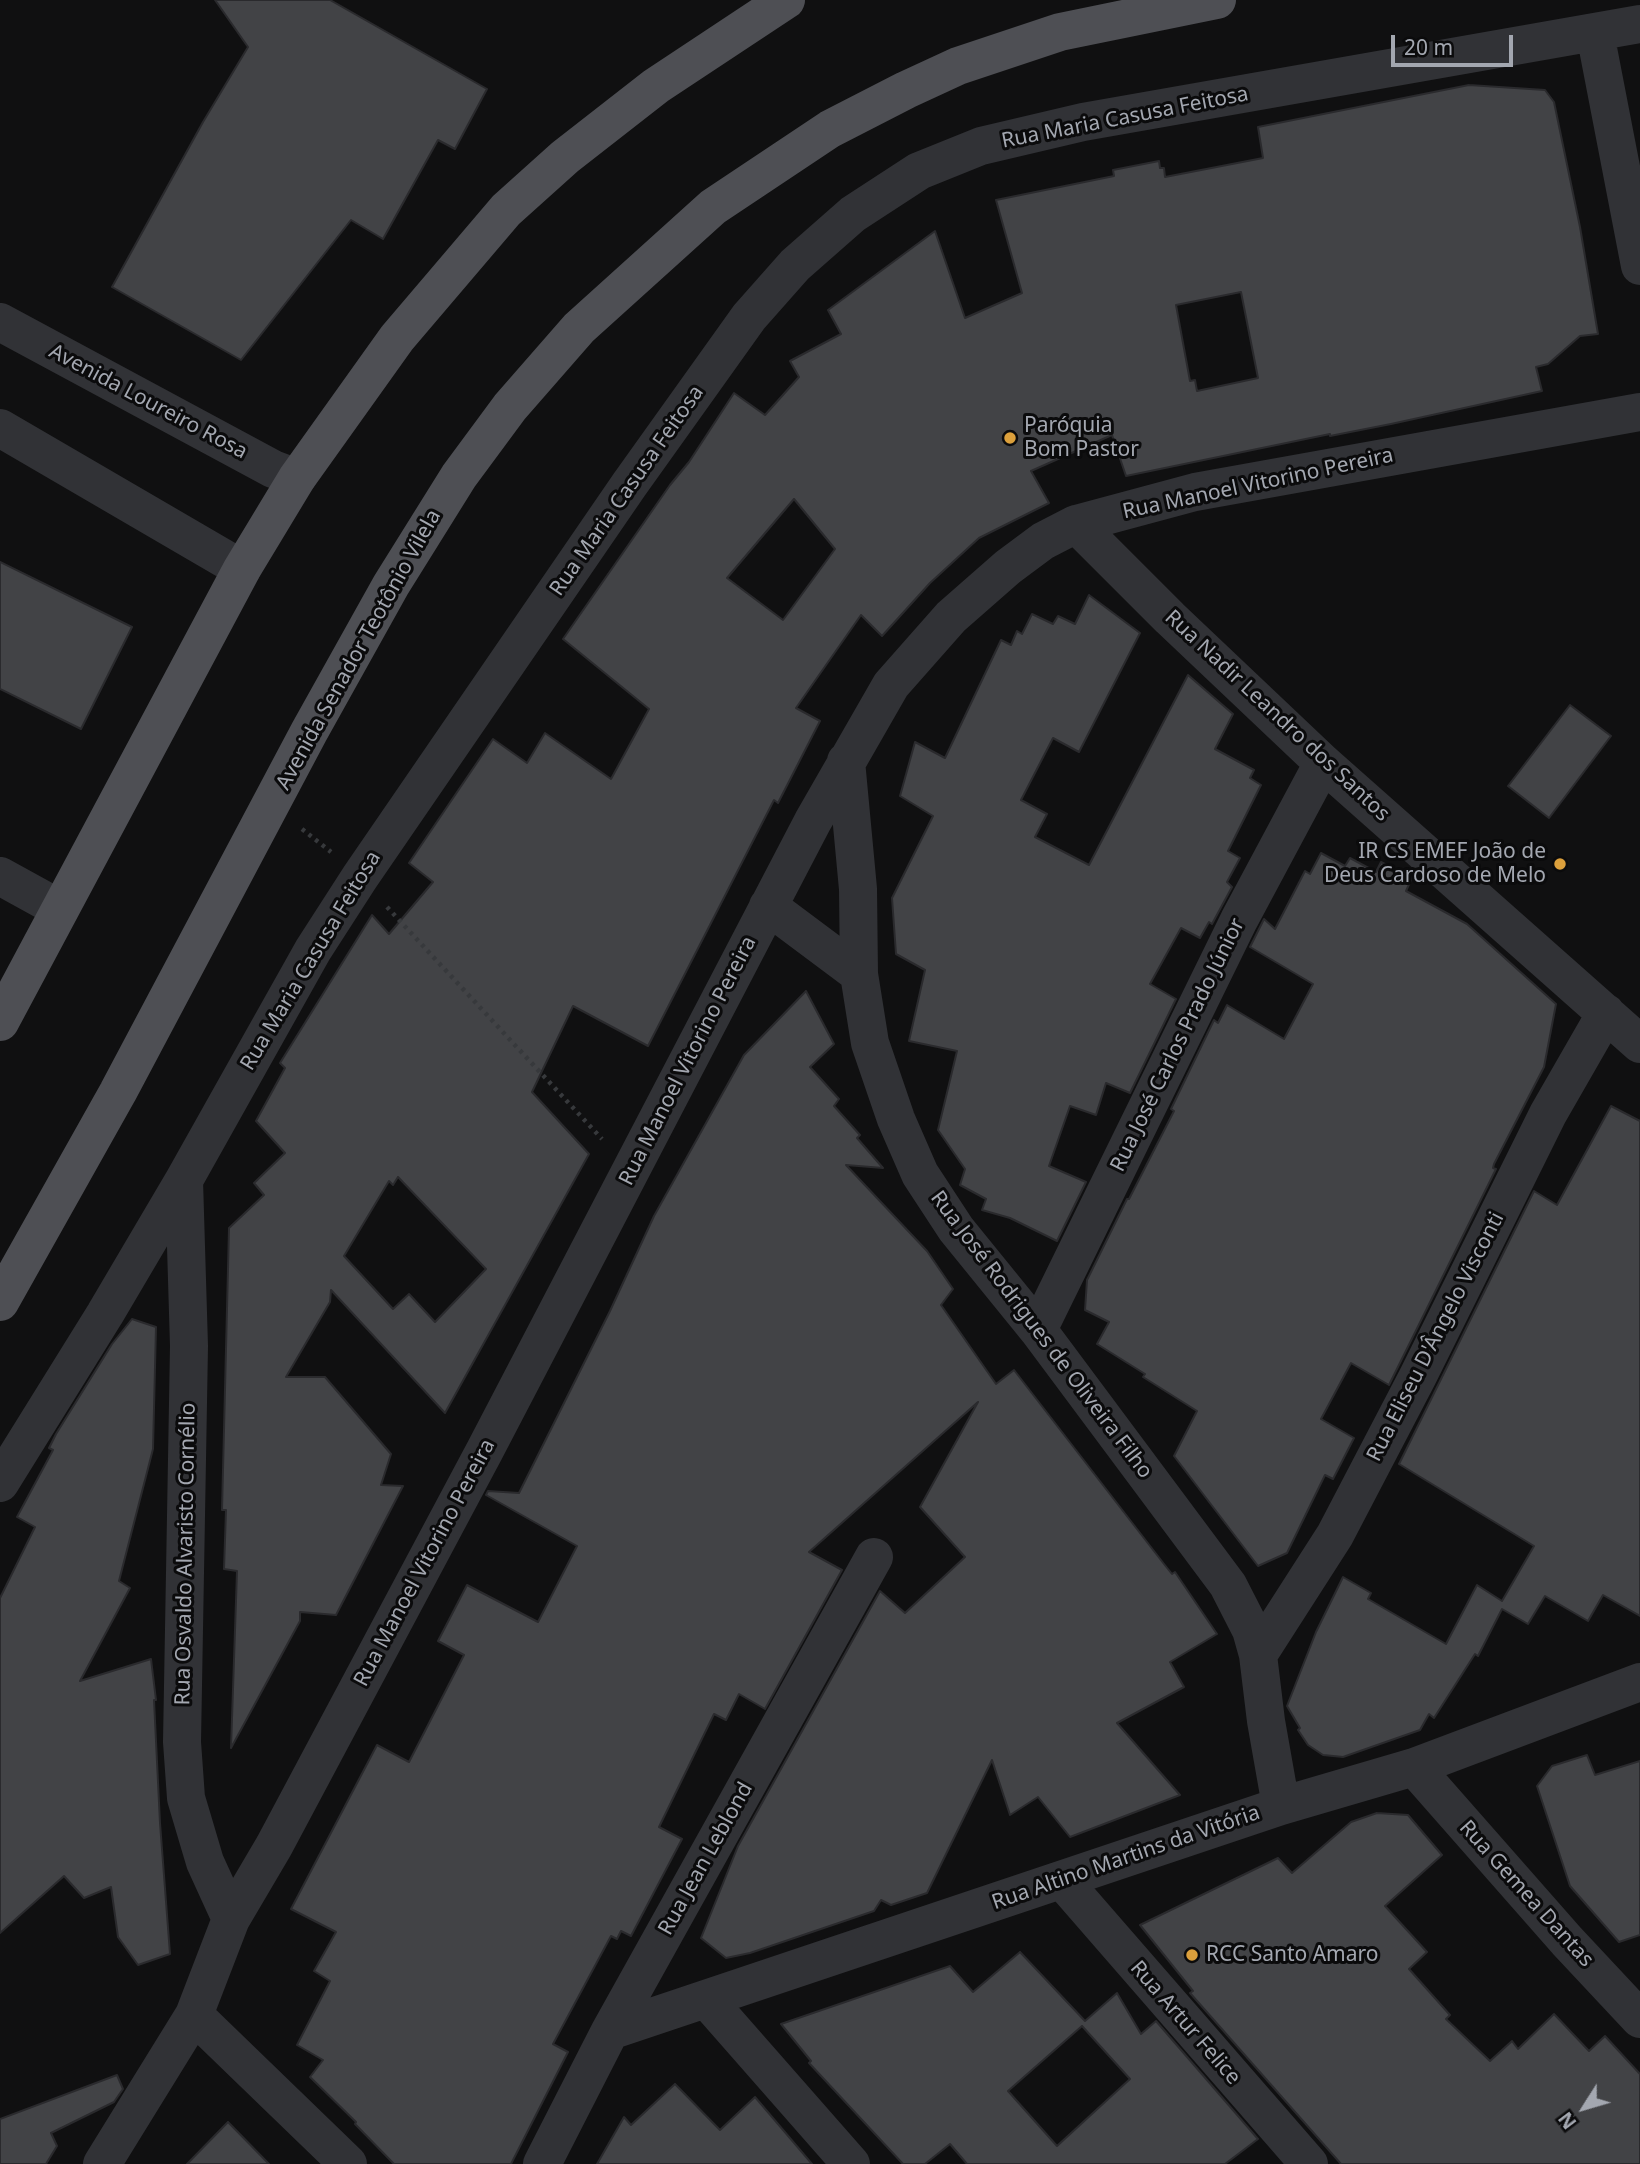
<!DOCTYPE html>
<html>
<head>
<meta charset="utf-8">
<style>
  body { margin:0 }
  #map { position:relative; width:1640px; height:2164px; overflow:hidden; background:#101011; font-family:"Noto Sans",sans-serif }
  canvas { display:block }
  .north { position:absolute; left:1549px; top:2073px; width:70px; height:70px; -webkit-text-stroke:5px #0b0b0c; paint-order:stroke; rotate:233deg; font-size:19px; font-weight:700; line-height:28px; text-align:center; color:#a3a7b0 }
  .north::after { content:''; display:block; margin:auto; width:24px; height:32px; background:#a3a7b0; clip-path:polygon(50% 0,100% 100%,50% 72%,0 100%) }
  .scale { position:absolute; left:1391px; top:35px; width:122px; height:32px; box-sizing:border-box; border:4px solid #a3a7b0; border-top:0; padding-left:9px; font-size:21px; line-height:24px; white-space:nowrap; color:#a3a7b0; -webkit-text-stroke:5px #0b0b0c; paint-order:stroke }
</style>
</head>
<body>
<div id="map">
<canvas width="1640" height="2164"></canvas>
<div class="north">N</div>
<div class="scale">20 m</div>
</div>
<script>
const g = document.querySelector('canvas').getContext('2d');
g.lineJoin = 'round';
function fillPath(path, color) { g.fillStyle = color; g.fill(path, 'evenodd'); }
const poly = rows => new Path2D(rows.map(r => 'M' + r).join(''));
function trace(path, color, width, dash) { g.strokeStyle = color; g.lineWidth = width; g.lineCap = dash ? 'butt' : 'round'; g.setLineDash(dash || []); g.stroke(path); }
function label(font, color, halo, rows, align = 'center') {
  g.font = font + ' "Noto Sans",sans-serif'; g.lineWidth = 6; g.setLineDash([]); g.textBaseline = 'middle'; g.strokeStyle = halo; g.fillStyle = color; for (const [text, x, y, turn = 0] of rows) {
    g.save(); g.translate(x, y); g.rotate((+turn || 0) * Math.PI / 180); g.textAlign = isNaN(turn) ? turn : align; if (halo) g.strokeText(text, 0, 0); g.fillText(text, 0, 0); g.restore();
  }
}
const building = poly([
  [215,0,330,0,487,89,455,149,438,140,383,239,351,220,241,360,112,287,203,122,248,47,215,0],
  [1469,85,1545,90,1554,102,1580,227,1598,334,1580,336,1548,364,1536,367,1542,391,1391,424,1330,436,1330,434,1126,476,1112,435,1031,471,1049,503,979,538,930,583,882,636,861,615,796,708,820,721,778,803,774,800,648,1046,573,1006,532,1092,589,1154,445,1413,331,1290,330,1302,286,1377,325,1377,391,1454,381,1485,403,1486,336,1615,300,1612,300,1621,231,1748,237,1571,224,1569,226,1510,222,1510,229,1228,264,1195,254,1183,285,1153,256,1121,285,1068,280,1063,372,915,389,934,433,882,409,863,493,739,527,763,545,733,611,779,649,709,563,639,670,485,689,462,734,393,765,415,799,377,790,361,841,334,828,310,935,231,965,318,1022,293,996,200,1114,176,1113,170,1159,161,1160,168,1164,168,1165,177,1263,158,1258,127,1469,85],
  [1241,292,1258,378,1197,391,1195,380,1190,381,1176,305,1241,292],
  [794,499,835,549,783,620,727,578,794,499],
  [398,1177,486,1269,435,1322,409,1294,393,1309,344,1256,389,1181,393,1185,398,1177],
  [0,562,132,627,81,729,0,689,0,562],
  [1089,595,1140,633,1079,752,1053,738,1021,800,1047,814,1035,837,1089,865,1188,675,1233,714,1215,749,1254,770,1250,778,1261,785,1228,851,1240,858,1227,882,1232,887,1212,924,1209,922,1200,938,1181,928,1150,984,1176,999,1130,1093,1106,1083,1096,1115,1070,1106,1049,1166,1086,1182,1057,1241,1010,1218,982,1210,986,1199,960,1185,965,1169,938,1130,957,1051,909,1041,925,970,896,954,892,898,933,816,900,796,915,742,945,758,1001,640,1011,645,1017,631,1022,634,1032,614,1053,624,1058,616,1075,624,1089,595],
  [1570,705,1611,736,1549,818,1508,786,1570,705],
  [1321,853,1345,866,1350,858,1376,872,1381,862,1412,878,1406,891,1467,924,1556,1004,1544,1067,1494,1164,1493,1168,1496,1169,1389,1385,1351,1363,1321,1419,1354,1438,1333,1479,1325,1475,1287,1553,1258,1566,1174,1456,1197,1411,1143,1377,1145,1374,1097,1344,1109,1322,1085,1310,1087,1280,1127,1199,1129,1199,1174,1111,1171,1109,1214,1020,1218,1023,1227,1005,1284,1039,1313,984,1250,947,1264,919,1275,929,1305,871,1310,874,1321,853],
  [806,991,834,1044,810,1067,839,1099,834,1106,860,1135,857,1138,883,1168,846,1165,927,1251,953,1289,941,1305,996,1384,1014,1370,1164,1564,1172,1574,1175,1572,1217,1634,1170,1662,1184,1687,1117,1723,1180,1795,1070,1837,1038,1797,1010,1815,992,1760,927,1893,891,1905,881,1900,874,1911,750,1953,726,1958,701,1938,738,1846,880,1591,905,1613,965,1557,920,1507,978,1402,809,1552,842,1570,765,1709,739,1694,726,1720,714,1714,659,1827,682,1839,631,1936,621,1931,617,1939,611,1936,553,2044,568,2052,511,2164,394,2164,355,2124,356,2122,310,2077,323,2060,297,2045,330,1981,314,1971,336,1932,291,1909,377,1745,409,1762,464,1655,438,1641,467,1585,538,1622,577,1546,486,1495,488,1491,519,1493,610,1311,654,1216,744,1055,806,991],
  [1611,1106,1640,1121,1640,1616,1603,1595,1588,1621,1545,1596,1528,1624,1502,1609,1478,1656,1475,1654,1434,1718,1429,1714,1420,1730,1343,1757,1323,1755,1308,1745,1298,1730,1300,1728,1287,1706,1316,1632,1343,1577,1371,1593,1368,1599,1446,1644,1477,1585,1502,1601,1534,1546,1399,1464,1534,1191,1557,1205,1611,1106],
  [132,1319,156,1327,153,1449,119,1581,130,1588,80,1681,151,1659,156,1700,154,1700,160,1823,170,1954,138,1965,118,1937,111,1887,84,1898,64,1876,0,1933,0,1598,35,1527,17,1517,53,1450,49,1448,56,1434,112,1344,132,1319],
  [1587,1755,1595,1775,1640,1761,1640,1935,1619,1942,1570,1886,1537,1786,1552,1766,1587,1755],
  [1377,1813,1408,1815,1442,1855,1385,1906,1427,1952,1409,1969,1450,2015,1446,2019,1490,2061,1512,2041,1518,2049,1554,2014,1589,2051,1605,2036,1640,2074,1640,2164,1341,2164,1190,1993,1193,1991,1140,1925,1278,1858,1292,1873,1351,1822,1377,1813],
  [1020,1952,1085,2021,1117,1993,1141,2034,1156,2021,1258,2139,1225,2164,967,2164,950,2144,925,2164,903,2164,809,2063,811,2061,781,2024,950,1966,973,1992,1020,1952],
  [1082,2026,1130,2079,1057,2146,1008,2091,1082,2026],
  [117,2075,123,2089,114,2102,51,2133,57,2146,46,2164,0,2164,0,2119,117,2075],
  [675,2084,720,2130,755,2097,812,2164,597,2164,624,2117,631,2125,675,2084],
  [228,2122,269,2164,187,2164,228,2122]
]);
const path = poly([
  [302,829,331,852],
  [387,907,602,1139]
]);
const minor = poly([
  [1595,33,1640,266],
  [0,322,273,469,297,478],
  [0,428,242,569],
  [1076,524,1170,618,1323,763,1640,1044],
  [846,761,858,889,859,974,870,1043,896,1119,920,1174,956,1229,1038,1330,1228,1585,1251,1630,1258,1655,1266,1721,1281,1806],
  [0,876,60,909],
  [768,906,859,974],
  [184,1180,189,1346,182,1742,186,1798,205,1862,231,1919],
  [1038,1330,1239,920,1323,763],
  [0,1483,105,1314,184,1180,313,950,360,877,629,485,749,317,795,265,853,214,919,171,981,146,1083,122,1640,24],
  [1258,1655,1335,1535,1418,1376,1548,1114,1606,1013],
  [1414,1767,1567,1941,1640,2019],
  [1062,1880,1309,2164],
  [707,2000,851,2164],
  [194,2015,348,2164],
  [610,2031,1281,1806,1414,1767,1640,1682],
  [102,2164,194,2015,231,1919,274,1846,485,1450,813,821,891,685,951,617,1008,567,1043,541,1076,524,1195,492,1640,412],
  [542,2164,610,2031,874,1557]
]);
const major = poly([
  [0,1022,242,569,297,478,397,338,506,210,565,157,656,86,786,0],
  [0,1302,118,1092,309,732,391,585,459,476,510,407,579,328,713,207,830,129,906,90,958,66,1060,32,1217,0]
]);
const markers = [
  [1010,438,7,"#dca03c"],
  [1560,864,7,"#dca03c"],
  [1192,1955,7,"#dca03c"]
];
const streetNames = [
  ["Rua Maria Casusa Feitosa",1125,118,-11],
  ["Avenida Loureiro Rosa",148,402,28],
  ["Rua Manoel Vitorino Pereira",1258,484,-12],
  ["Rua Maria Casusa Feitosa",627,491,-55],
  ["Avenida Senador Teotônio Vilela",359,650,-61],
  ["Rua Nadir Leandro dos Santos",1277,716,43],
  ["Rua Maria Casusa Feitosa",311,961,-59],
  ["Rua José Carlos Prado Júnior",1178,1045,-64],
  ["Rua Manoel Vitorino Pereira",688,1061,-63],
  ["Rua José Rodrigues de Oliveira Filho",1041,1335,53],
  ["Rua Eliseu D'Ângelo Visconti",1436,1337,-63],
  ["Rua Osvaldo Alvaristo Cornélio",186,1554,-89],
  ["Rua Manoel Vitorino Pereira",425,1563,-62],
  ["Rua Altino Martins da Vitória",1126,1858,-19],
  ["Rua Jean Leblond",706,1859,-61],
  ["Rua Gemea Dantas",1526,1894,48],
  ["Rua Artur Felice",1185,2023,49]
];
const poiNames = [
  ["Paróquia",1024,426],
  ["Bom Pastor",1024,450],
  ["IR CS EMEF João de",1546,852,"right"],
  ["Deus Cardoso de Melo",1546,876,"right"],
  ["RCC Santo Amaro",1206,1955]
];
fillPath(building, '#424346');
trace(building, '#2a2a2d', 2);
trace(path, '#37393c', 4.5, [3.5, 5]);
trace(minor, '#313236', 38);
trace(major, '#4e4f54', 38);
for (const [x, y, r, color] of markers) { const dot = new Path2D(); dot.arc(x, y, r, 0, 2 * Math.PI); g.fillStyle = color; g.fill(dot); trace(dot, '#0b0b0c', 2.5); }
label('21px', '#a3a7b0', '#0b0b0c', streetNames);
label('21px', '#a3a7b0', '#0b0b0c', poiNames, 'left');
</script>
</body>
</html>
